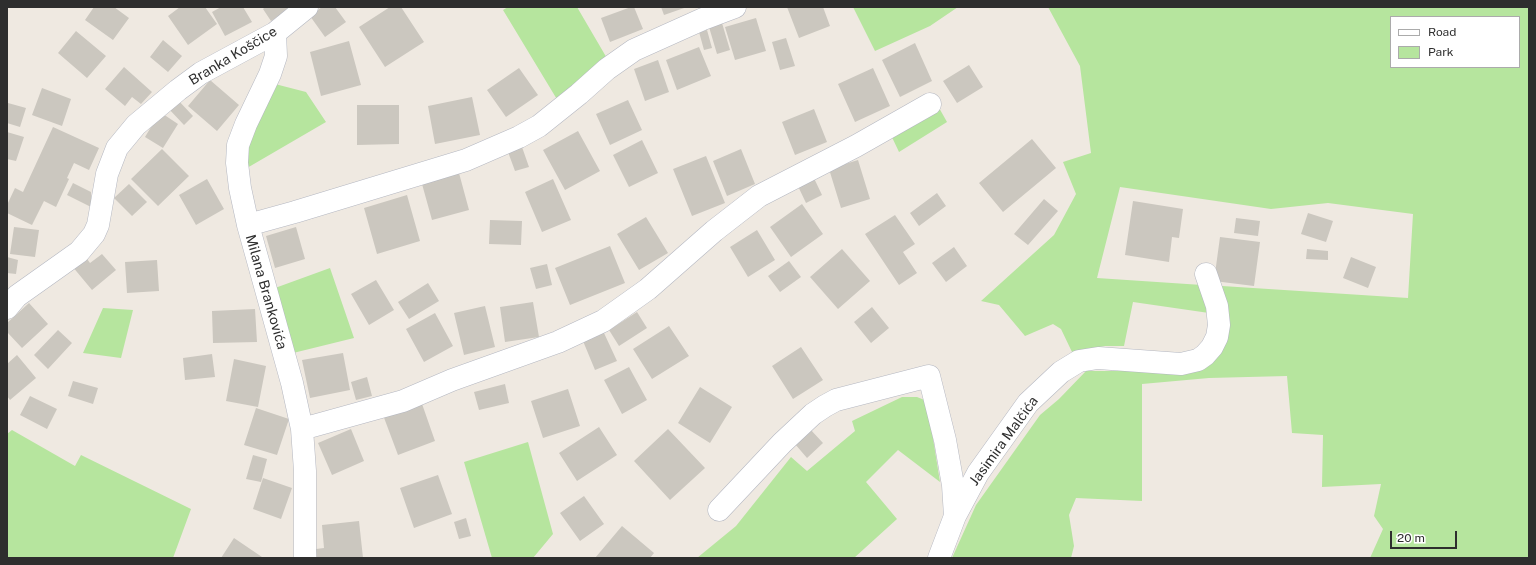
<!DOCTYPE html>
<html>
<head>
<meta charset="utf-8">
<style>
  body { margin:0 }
  #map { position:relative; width:1536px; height:565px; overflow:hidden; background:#efe9e1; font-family:"Public Sans",sans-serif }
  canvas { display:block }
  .frame { position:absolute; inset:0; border:8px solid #2e2e2e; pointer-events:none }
  .legend { position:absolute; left:1390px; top:16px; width:130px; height:52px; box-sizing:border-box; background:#fff; border:1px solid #ababab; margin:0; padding:5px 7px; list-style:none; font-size:12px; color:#2e2e2e }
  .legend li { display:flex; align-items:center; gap:8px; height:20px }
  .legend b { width:20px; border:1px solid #ababab }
  .scale { position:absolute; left:1390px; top:531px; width:67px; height:18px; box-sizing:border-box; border:2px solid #2e2e2e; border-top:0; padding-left:5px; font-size:12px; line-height:14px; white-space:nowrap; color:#2e2e2e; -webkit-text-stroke:3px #fff; paint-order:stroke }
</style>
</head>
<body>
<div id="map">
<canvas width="1536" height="565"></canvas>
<div class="frame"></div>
<ul class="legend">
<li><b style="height:5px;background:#fff"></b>Road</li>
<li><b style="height:11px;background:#b6e59e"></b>Park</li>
</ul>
<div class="scale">20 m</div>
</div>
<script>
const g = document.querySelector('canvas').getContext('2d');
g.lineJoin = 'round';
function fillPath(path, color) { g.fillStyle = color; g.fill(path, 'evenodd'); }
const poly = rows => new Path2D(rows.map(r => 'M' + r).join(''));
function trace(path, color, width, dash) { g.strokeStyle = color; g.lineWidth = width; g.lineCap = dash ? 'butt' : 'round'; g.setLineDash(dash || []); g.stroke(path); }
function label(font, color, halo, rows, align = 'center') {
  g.font = font + ' "Public Sans",sans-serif'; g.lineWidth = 3; g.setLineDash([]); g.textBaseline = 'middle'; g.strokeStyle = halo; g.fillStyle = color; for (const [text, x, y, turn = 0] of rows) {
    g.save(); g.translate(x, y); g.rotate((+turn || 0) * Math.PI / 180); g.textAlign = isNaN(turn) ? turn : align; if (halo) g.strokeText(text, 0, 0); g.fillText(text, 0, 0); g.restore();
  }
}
const green = poly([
  [508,7,577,7,608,60,558,101,503,10],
  [853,7,958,7,930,26,875,51],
  [1048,7,1529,7,1529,558,1370,558,1383,529,1374,516,1381,484,1322,487,1323,435,1292,433,1287,376,1209,378,1142,384,1142,501,1076,498,1069,515,1074,546,1071,558,952,558,976,505,1040,415,1059,399,1086,371,1188,371,1227,337,1229,318,1222,286,1408,298,1413,214,1328,203,1271,209,1120,187,1097,278,1202,285,1209,313,1133,302,1124,346,1105,346,1072,352,1061,329,1053,324,1025,336,999,305,981,301,1054,235,1076,194,1063,162,1091,153,1080,66],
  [1391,17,1519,17,1519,67,1391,67],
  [275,84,306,92,326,122,247,168,247,153,252,131],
  [938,106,947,122,899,152,890,133],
  [330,268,354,338,289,354,275,288],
  [103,308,133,310,121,358,83,353],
  [902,397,917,397,927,401,940,482,898,450,866,482,897,519,854,558,697,558,736,526,791,457,807,471,855,431,852,421],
  [12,430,75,466,81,455,191,509,173,558,7,558,7,434],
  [528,442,553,534,533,558,492,558,464,462]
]);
const building = poly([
  [94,7,114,7,129,18,113,40,85,20],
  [180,7,205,7,217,24,188,45,168,16],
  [221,7,243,7,252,22,225,36,212,12],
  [265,7,293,7,271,21,263,9],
  [322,7,335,7,346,22,325,37,310,16],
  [390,7,401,7,424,42,385,67,359,27],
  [631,7,634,7,643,29,610,42,601,18],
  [661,7,687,7,664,15],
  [787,7,823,7,830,26,799,38],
  [756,18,766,51,735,60,725,27],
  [722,23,730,50,717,54,709,27],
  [707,30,712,48,704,50,699,32],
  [76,31,106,56,87,78,58,53],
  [786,38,795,66,780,70,772,42],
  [163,40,182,56,168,72,150,57],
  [349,41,361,85,321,96,310,52],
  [915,43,932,81,900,97,882,60],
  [699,47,711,76,677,90,666,60],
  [658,60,669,92,645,101,634,69],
  [969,65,983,87,957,103,943,81],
  [124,67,152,92,141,104,132,97,125,106,105,89],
  [519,68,538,95,506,117,487,90],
  [873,68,890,106,855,122,838,84],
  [210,80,239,105,217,131,188,106],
  [42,88,71,99,62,126,32,115],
  [472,97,480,135,435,144,428,106],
  [177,99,193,116,184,125,168,108],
  [628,100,642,130,610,145,596,114],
  [8,103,26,108,20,127,7,123],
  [357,105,399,105,399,144,357,145],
  [814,109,827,142,795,155,782,122],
  [160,112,178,124,163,148,145,137],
  [53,127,99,148,89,170,74,163,67,178,69,179,56,207,44,201,32,225,7,213,7,205,15,188,23,192],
  [578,131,600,171,565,190,543,150],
  [7,132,24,137,16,161,7,159],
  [1032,139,1056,168,1003,212,979,183],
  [642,140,658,173,629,187,613,155],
  [522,147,529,167,515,171,508,152],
  [162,149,189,176,158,206,131,179],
  [741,149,755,184,727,196,713,161],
  [706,156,725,203,692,216,673,169],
  [858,160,870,199,841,208,829,169],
  [459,173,469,210,432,220,422,184],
  [812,174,822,195,806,203,796,182],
  [207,179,224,209,196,225,179,195],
  [553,179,571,220,542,232,525,192],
  [73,183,91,192,91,207,67,195],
  [129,184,147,202,132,216,114,198],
  [937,193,946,206,919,226,910,213],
  [407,195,420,241,377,254,364,208],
  [1044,199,1058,211,1028,245,1014,234],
  [1133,201,1183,209,1179,238,1172,237,1169,262,1125,255],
  [802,204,823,234,791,257,770,227],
  [1308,213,1333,221,1326,242,1301,234],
  [895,215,915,244,903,252,917,273,899,285,865,234],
  [646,217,668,253,639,270,617,234],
  [1236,218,1260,221,1258,236,1234,233],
  [490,220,522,221,521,245,489,244],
  [14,227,39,230,35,257,10,254],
  [296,227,305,259,275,268,266,236],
  [757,230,775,260,748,277,730,247],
  [1220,237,1260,242,1254,286,1214,281],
  [610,246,625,283,570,305,555,268],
  [954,247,967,266,946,282,932,263],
  [842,249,870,281,838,309,810,277],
  [1307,249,1328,251,1328,260,1306,259],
  [102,254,116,270,92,290,72,266,85,256,90,263],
  [7,257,18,260,16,274,7,273],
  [1351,257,1376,267,1368,288,1343,278],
  [157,260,159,291,127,293,125,262],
  [789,261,801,277,780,292,768,276],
  [547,264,552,285,536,289,530,268],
  [376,280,394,310,369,325,351,294],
  [428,283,439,301,409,319,398,302],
  [533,302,539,337,505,342,500,307],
  [29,303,48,324,22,348,7,332,7,323],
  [485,306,495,347,464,355,454,313],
  [872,307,889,328,871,343,854,322],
  [255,309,257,342,213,343,212,311],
  [637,312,647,328,619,346,609,330],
  [435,313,453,346,424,362,406,329],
  [669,326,689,356,652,379,633,349],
  [58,330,72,343,48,369,34,355],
  [604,333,617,361,595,370,583,341],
  [801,347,823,380,793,399,772,366],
  [343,353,350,390,310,398,302,360],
  [212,354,215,377,185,380,183,358],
  [17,355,36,378,10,400,7,396,7,364],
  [234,359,266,366,258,407,226,401],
  [629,367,647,400,622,414,604,380],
  [367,377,372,396,356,400,351,382],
  [73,381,98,388,93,404,68,396],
  [505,384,509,403,479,410,474,392],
  [700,387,732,407,710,443,678,423],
  [568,389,580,426,543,438,531,401],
  [30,396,57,409,47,429,20,415],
  [421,401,435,441,398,455,383,415],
  [256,408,289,419,277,455,244,445],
  [599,427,617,455,577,481,559,453],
  [351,429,364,461,332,475,318,443],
  [668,429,705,468,670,500,634,461],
  [810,429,823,443,807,458,795,444],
  [253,455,267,459,261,482,246,479],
  [438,475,452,514,414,528,400,488],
  [263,478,292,488,281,519,253,509],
  [584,496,604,524,580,541,560,513],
  [466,518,471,536,459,539,454,522],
  [359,521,363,558,317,558,316,549,324,548,322,525],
  [622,526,654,553,650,558,595,558],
  [234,538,262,557,261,558,221,558]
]);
const street = poly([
  [275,33,276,56,270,74,246,124,238,145,237,163,240,188,248,225,292,383,302,429,305,471,305,558],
  [248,225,295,212,466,160,519,137,539,126,579,94,607,69,634,50,703,19,735,7],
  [7,308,17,296,79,252,94,234,98,225,107,174,117,148,136,125,178,90,201,73,275,33,307,7],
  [302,429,403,401,452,380,558,342,603,321,648,289,714,231,759,196,856,146,930,104],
  [719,510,782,443,813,414,825,406,836,400,929,376,945,440,953,485,955,516],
  [939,558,955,516,978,473,1028,403,1061,372,1079,361,1098,358,1181,364,1198,360,1205,355,1212,347,1217,337,1219,325,1217,306,1206,274]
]);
const streetNames = [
  ["Branka Koščice",233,56,-31],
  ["Milana Brankovića",266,292,74],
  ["Jasimira Malčića",1004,441,-54]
];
fillPath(green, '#b6e59e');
fillPath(building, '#cbc7bf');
trace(street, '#b4b7c1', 23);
trace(street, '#fff', 22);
label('14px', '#2e2e2e', '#fff', streetNames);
</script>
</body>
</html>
